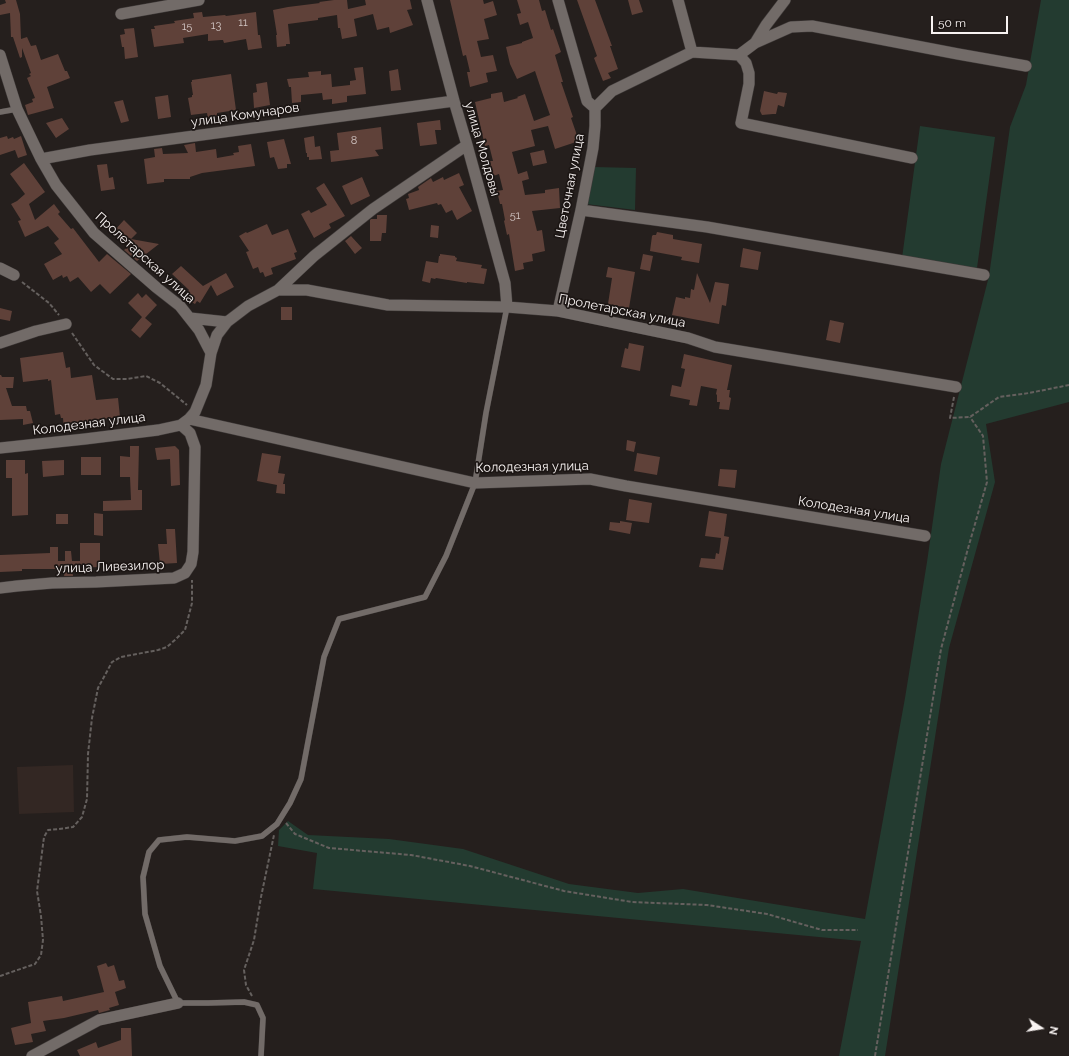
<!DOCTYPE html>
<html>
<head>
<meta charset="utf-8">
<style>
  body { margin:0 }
  #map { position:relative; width:1069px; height:1056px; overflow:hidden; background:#251f1d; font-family:Raleway,sans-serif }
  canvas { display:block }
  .north { position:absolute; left:1021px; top:1008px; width:40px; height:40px; -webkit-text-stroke:3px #1c1614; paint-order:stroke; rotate:102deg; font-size:11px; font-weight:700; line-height:16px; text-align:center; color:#f8f3f2 }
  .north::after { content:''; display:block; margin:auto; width:14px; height:18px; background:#f8f3f2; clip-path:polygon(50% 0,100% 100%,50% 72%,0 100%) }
  .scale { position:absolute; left:931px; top:16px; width:77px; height:18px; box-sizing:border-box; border:2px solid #f8f3f2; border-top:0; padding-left:5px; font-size:12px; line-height:14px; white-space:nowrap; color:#f8f3f2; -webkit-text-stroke:3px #1c1614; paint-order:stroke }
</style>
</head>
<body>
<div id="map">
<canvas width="1069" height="1056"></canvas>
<div class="north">N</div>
<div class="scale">50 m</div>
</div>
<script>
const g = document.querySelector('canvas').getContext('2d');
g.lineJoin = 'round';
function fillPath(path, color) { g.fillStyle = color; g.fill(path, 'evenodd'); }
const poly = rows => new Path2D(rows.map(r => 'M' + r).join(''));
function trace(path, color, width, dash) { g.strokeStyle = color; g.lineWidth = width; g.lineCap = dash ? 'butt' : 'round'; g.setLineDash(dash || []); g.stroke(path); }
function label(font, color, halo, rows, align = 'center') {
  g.font = font + ' Raleway,sans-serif'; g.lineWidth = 3.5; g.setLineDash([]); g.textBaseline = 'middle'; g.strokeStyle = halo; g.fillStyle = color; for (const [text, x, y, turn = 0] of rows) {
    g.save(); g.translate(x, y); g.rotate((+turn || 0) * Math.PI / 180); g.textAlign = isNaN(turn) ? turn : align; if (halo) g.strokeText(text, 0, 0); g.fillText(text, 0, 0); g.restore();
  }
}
const built = poly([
  [73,765,74,812,19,814,17,767]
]);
const green = poly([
  [1041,0,1069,0,1069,402,986,424,995,482,949,648,885,1056,839,1056,861,941,313,889,317,853,278,846,279,830,288,821,308,835,389,839,463,849,569,884,638,893,683,889,865,919,905,698,927,562,941,464,989,276,1010,127,1026,85],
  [920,126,995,137,977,268,902,258],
  [594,167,636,168,635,210,586,204]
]);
const building = poly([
  [5,0,16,0,20,14,21,39,27,37,31,46,36,45,41,60,58,54,65,71,67,71,70,78,47,87,54,108,28,115,25,105,33,102,32,99,35,98,27,78,31,76,29,74,31,73,22,48,22,57,20,58,13,37,11,37,10,13,0,15,0,5,6,3],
  [334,0,347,0,348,9,366,5,365,0,410,0,412,9,407,10,413,25,390,33,389,27,377,30,373,14,354,19,357,36,342,39,340,28,338,28,337,15,318,18,318,20,288,24,290,44,286,44,286,46,277,47,276,35,277,35,273,10,288,7,320,3,319,2],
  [450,0,483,0,484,4,493,1,497,15,484,19,489,39,477,41,481,57,493,55,497,71,486,73,488,82,470,87,467,72,470,72,466,55,463,56],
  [517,0,539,0,542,11,545,10,551,30,553,29,561,52,555,55,563,82,561,82,573,117,571,118,579,141,555,149,548,126,531,130,535,146,512,152,518,174,527,171,529,179,522,181,525,195,545,193,545,190,559,188,560,208,532,211,537,231,542,230,545,251,532,254,533,261,523,263,524,269,515,271,509,234,507,235,504,221,505,220,502,204,500,204,497,191,503,190,499,174,493,176,489,161,493,161,489,145,485,146,475,102,491,98,491,94,502,92,504,102,518,98,517,97,525,94,534,121,550,115,542,92,535,71,517,79,510,64,506,47,522,43,522,42,533,38,528,22,520,25,517,14,521,13],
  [577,0,595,0,612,46,610,46,618,69,608,73,611,78,603,81,594,58,597,56],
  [628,0,639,0,643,12,632,15],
  [202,12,203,17,225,15,226,16,256,12,258,35,260,35,262,48,248,50,246,39,224,43,223,40,221,40,208,41,208,34,183,38,184,43,154,47,151,29,155,29,154,26,175,23,174,21,194,18,193,13],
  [134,28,138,57,125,59,124,47,122,47,120,35,125,34,124,29],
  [363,67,366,94,347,96,347,102,332,104,332,99,323,100,322,93,301,95,301,102,292,103,291,87,289,87,287,79,309,77,308,72,321,71,321,75,331,74,332,87,350,85,350,81,356,80,354,68],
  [398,69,401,90,391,91,389,71],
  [231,74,236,110,217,113,217,118,208,119,207,113,191,115,188,98,192,97,192,95,193,95,191,82,192,82,192,80],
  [267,82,270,105,254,108,253,93,257,92,256,84],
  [764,91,777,94,778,92,787,93,784,107,778,105,776,114,773,114,762,115,760,111],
  [168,95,171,117,158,119,155,97],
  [123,100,129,121,121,123,114,102],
  [62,118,69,129,56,138,46,123],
  [440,120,441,130,435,130,437,144,420,146,417,123],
  [381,127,383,149,375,150,379,156,331,162,330,151,339,150,337,133],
  [7,136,8,139,13,137,14,139,21,136,27,155,18,158,15,150,0,155,0,138],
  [314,136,315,147,320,146,322,159,309,160,309,157,307,157,307,153,306,153,304,138],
  [284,139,291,164,287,164,287,168,278,169,274,157,270,158,267,142],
  [195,143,196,152,216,149,217,158,234,155,233,153,239,152,238,146,251,144,255,166,202,173,190,177,190,179,164,179,164,182,147,184,144,159,155,157,154,149,162,148,163,154,188,153,184,145],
  [544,150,547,163,533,166,530,153],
  [24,163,45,192,29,204,35,220,54,204,60,212,58,214,71,229,73,228,99,262,107,254,131,274,110,294,100,284,91,292,78,277,70,282,67,276,63,278,62,275,53,280,44,264,62,254,54,243,59,239,48,226,25,237,18,221,21,220,11,204,17,201,25,194,10,174],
  [107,164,109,178,113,177,115,189,101,191,97,165],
  [459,173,464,185,459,187,472,211,457,220,452,210,446,213,441,204,438,205,437,203,409,210,406,199,409,198,408,194,419,190,418,187,431,178,433,182,443,177,444,180],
  [362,177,370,196,351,205,342,186],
  [324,183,345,216,329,224,331,228,314,238,301,214,309,210,311,213,327,205,316,188],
  [377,215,387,215,386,233,382,233,381,241,370,241,370,220,371,219,377,219],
  [124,220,137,233,131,239,159,244,137,261,124,250,129,246,114,231],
  [267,224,272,235,288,229,297,252,294,253,296,259,271,268,273,274,265,277,263,272,260,273,258,267,253,269,246,252,249,251,239,236,246,232,247,233],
  [431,225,439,226,438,238,430,237],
  [657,232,673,235,673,239,702,244,699,263,681,260,682,257,650,251,652,236,653,235,656,235],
  [351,236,362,248,355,254,345,241],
  [743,248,761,252,758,270,740,267],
  [440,254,455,256,455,257,457,258,456,261,482,265,481,268,487,269,484,284,467,282,467,283,436,278,435,279,431,278,430,283,422,281,426,261,438,263,439,256,440,256],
  [643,254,653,256,650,271,640,269],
  [181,266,203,286,226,273,234,287,217,296,211,285,200,303,197,301,195,304,184,298,189,290,172,274],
  [608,267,635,272,629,308,608,304,612,278,606,277],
  [697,273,710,303,715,282,729,284,726,306,722,305,719,324,672,315,676,297,685,299,685,297,690,298,691,289,694,290],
  [138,293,142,298,146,294,157,305,145,318,152,324,140,338,131,330,142,317,128,303],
  [281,307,292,307,292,320,281,320],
  [0,308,12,311,10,321,0,319],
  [830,320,844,323,840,343,826,340],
  [629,343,644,346,640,371,621,367,625,348,628,349],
  [63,352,66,368,70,367,71,378,92,375,96,400,118,398,120,417,94,420,94,425,75,427,76,430,64,431,63,418,61,418,60,414,55,415,51,380,48,381,48,379,23,382,20,358],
  [684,354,732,365,727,390,730,390,729,397,731,398,729,410,719,409,720,402,717,402,717,395,716,394,717,389,701,386,697,406,689,405,690,400,670,396,672,385,681,387,685,369,681,368],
  [0,375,1,375,2,377,14,377,13,388,6,388,12,406,26,406,27,411,30,411,33,423,23,425,23,419,0,420],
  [627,440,636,442,634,452,626,450],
  [130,446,139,446,138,490,142,490,142,510,103,511,103,501,131,500,130,477,120,477,120,456,130,457],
  [175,446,179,450,180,485,171,486,170,459,157,460,155,448],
  [262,453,281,456,278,473,285,474,283,484,285,484,285,494,276,493,277,485,257,481],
  [637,453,660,457,657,475,634,471],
  [81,457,101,457,101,475,81,475],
  [6,460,25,460,25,474,28,473,28,515,12,516,12,478,6,478],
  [64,460,64,475,43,477,42,461],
  [720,469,737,470,735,488,718,486],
  [629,499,652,503,649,523,626,520],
  [709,511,727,514,724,536,729,537,723,570,699,567,701,558,715,559,716,553,719,554,721,538,705,536],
  [94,513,103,514,103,536,94,535],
  [56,514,68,514,68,524,56,524],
  [620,521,632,523,630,534,609,530,610,522,620,523],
  [166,529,175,529,177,563,160,564,158,544,167,544],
  [80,543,100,543,100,567,72,568,73,576,64,576,65,569,22,569,22,571,0,572,0,555,50,553,50,547,58,547,58,561,65,561,65,551,71,551,72,561,80,561],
  [106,963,108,967,114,965,119,981,124,980,126,988,115,992,119,1005,109,1008,110,1010,99,1013,98,1010,64,1018,43,1021,46,1031,31,1034,33,1042,15,1045,11,1028,31,1023,28,1002,62,996,63,1001,104,992,97,966],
  [121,1028,131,1028,132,1056,80,1056,77,1050,96,1042,98,1048,121,1040]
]);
const path = poly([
  [22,282,49,303,59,315],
  [72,333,94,365,113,379,127,379,146,376,160,383,187,405],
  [954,397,950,418,970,417,999,397,1029,393,1069,385],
  [286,823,295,834,329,848,411,855,470,866,564,891,632,902,707,905,767,914,822,930,858,930],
  [0,976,35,964,41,955,43,940,41,916,37,891,44,837,48,830,59,829,73,827,82,817,87,799,88,754,92,718,98,688,112,662,121,657,158,650,167,647,176,639,185,630,192,603,192,580],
  [252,996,246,985,244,970,254,940,261,897,274,835],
  [875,1056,941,649,967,552,987,482,983,436,970,417]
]);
const service = poly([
  [0,112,17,109],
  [261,1056,263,1018,257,1005,244,1002,208,1003,178,1003,160,966,145,914,143,877,149,852,159,840,187,837,235,841,262,836,277,824,290,803,301,779,324,657,339,619,425,597,446,556,475,483,486,413,507,307]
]);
const minor = poly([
  [427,0,454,101,467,145,505,283,507,307],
  [678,0,692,52],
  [121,14,199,0],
  [755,43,791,27,812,26,958,54,1026,66],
  [0,55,17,109,41,159,56,185,94,233,157,288,180,306,199,330,211,353,206,385,195,412,189,419,181,425,158,430,85,439,0,448],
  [739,55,755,43,766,25,785,0],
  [595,108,612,91,692,52,739,55,746,63,749,73,749,84,741,123,912,158],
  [41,159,90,150,454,101],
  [581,210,707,227,984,275],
  [0,268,14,275],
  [278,290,314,256,373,209,467,145],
  [558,311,581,210,593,148,595,126,595,108,587,101,558,0],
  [190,318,227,322],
  [0,343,36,331,66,324],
  [211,353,217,335,227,322,248,306,278,290,307,290,388,305,507,307,558,311,688,338,715,347,956,387],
  [189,419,475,483,590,479,626,486,925,536],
  [0,588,17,586,52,583,96,582,174,578,185,573,191,564,193,552,195,447,190,433,181,425],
  [32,1056,99,1020,178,1003]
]);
const numberNames = [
  ["11",243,23],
  ["13",216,26],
  ["15",187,27],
  ["8",354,141],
  ["51",515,216]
];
const streetNames = [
  ["улица Комунаров",245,115,-8],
  ["улица Молдовы",482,149,74],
  ["Цветочная улица",570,186,-79],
  ["Пролетарская улица",145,258,42],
  ["Пролетарская улица",622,311,11],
  ["Колодезная улица",89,424,-7],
  ["Колодезная улица",532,467,-1],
  ["Колодезная улица",854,510,9],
  ["улица Ливезилор",110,567,-2]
];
fillPath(built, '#332723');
fillPath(green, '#233b30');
fillPath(building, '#5f4139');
trace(service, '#413c3b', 6);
trace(minor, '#413c3b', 12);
trace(path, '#65605e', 2, [4, 2]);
trace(service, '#726b68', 5.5);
trace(minor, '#726b68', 11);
label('11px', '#d2c6c4', null, numberNames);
label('13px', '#f8f3f2', '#1c1614', streetNames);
</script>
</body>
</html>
